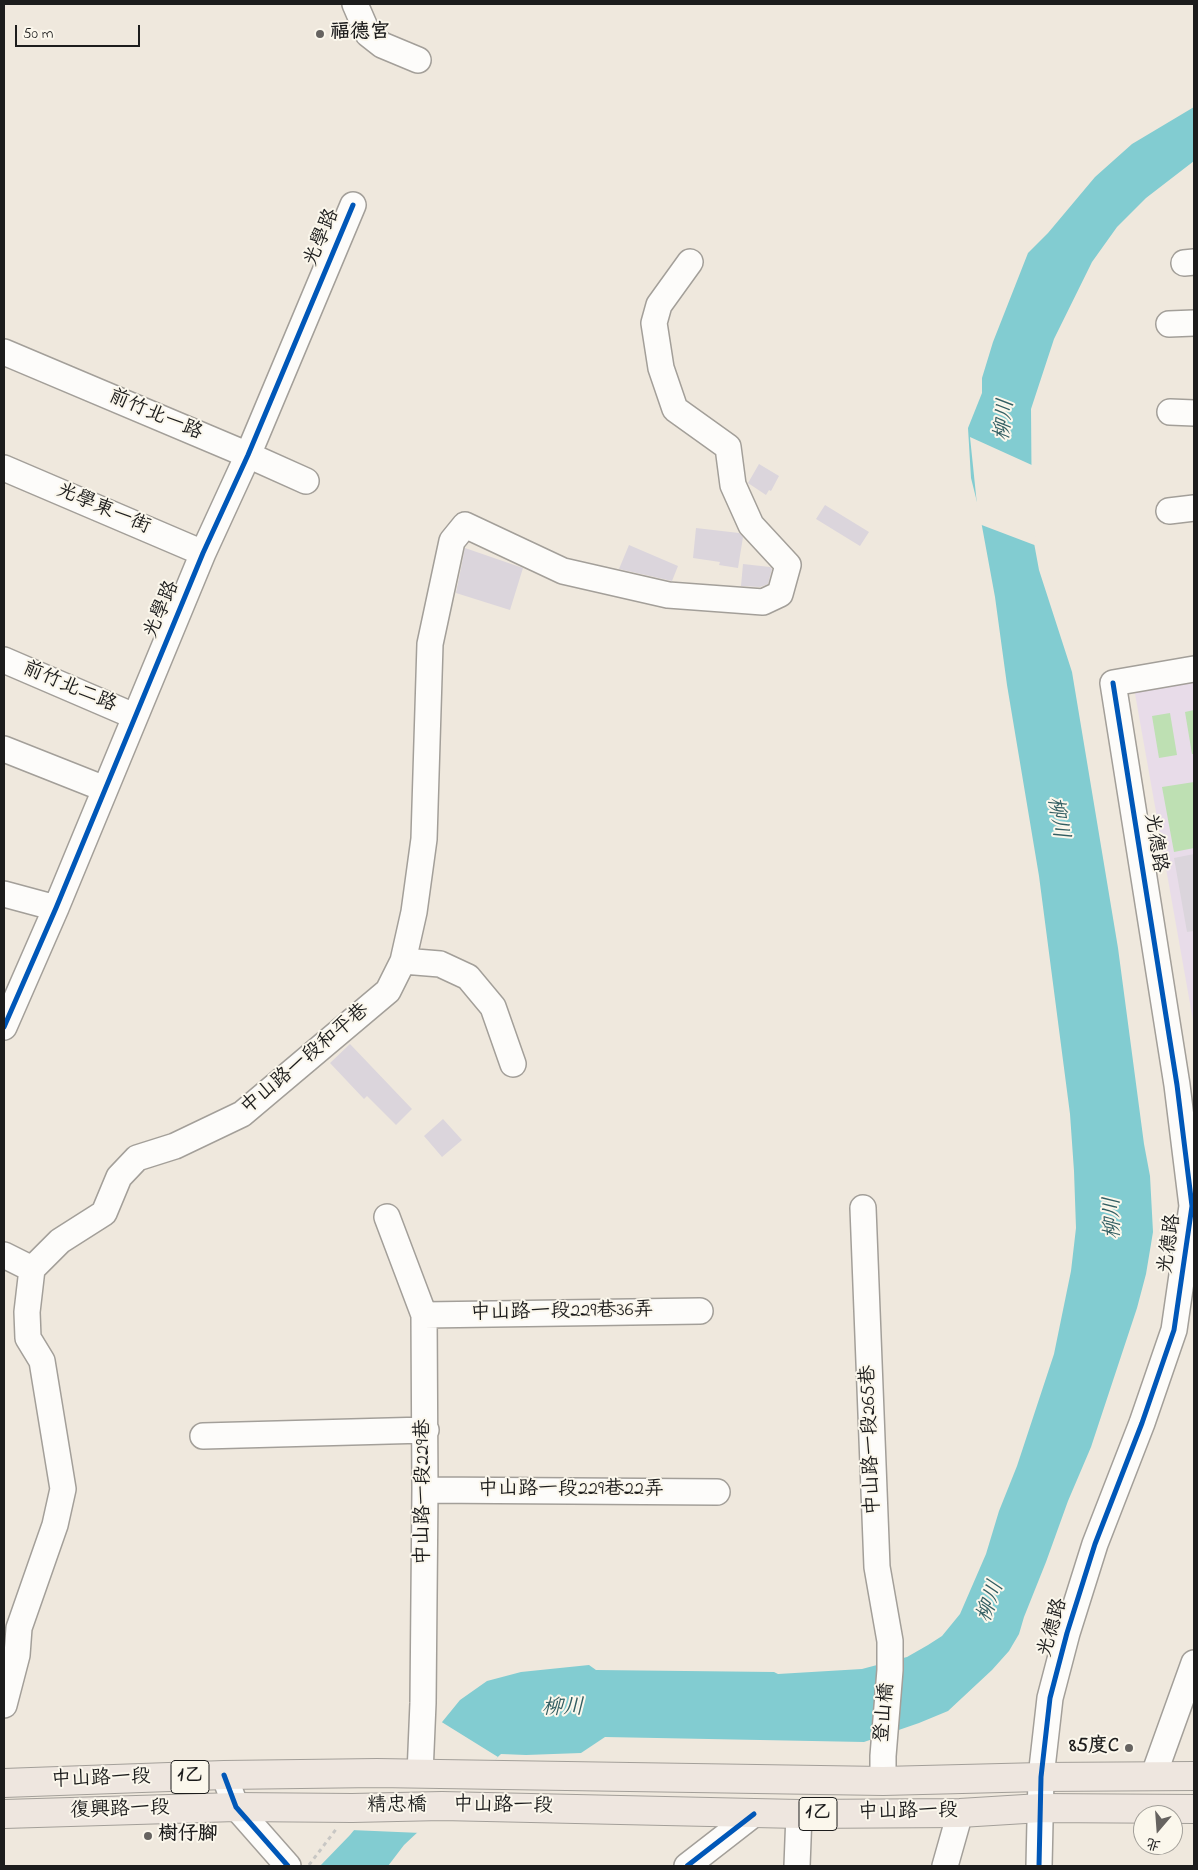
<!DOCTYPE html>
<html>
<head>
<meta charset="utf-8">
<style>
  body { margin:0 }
  #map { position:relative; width:1198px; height:1870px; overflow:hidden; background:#efe8dd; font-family:"Indie Flower","LXGW WenKai TC",sans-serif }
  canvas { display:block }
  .frame { position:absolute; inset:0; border:5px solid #1c1c1c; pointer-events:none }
  .north { position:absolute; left:1133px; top:1805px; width:50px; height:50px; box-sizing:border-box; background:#fbf7ec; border:1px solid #a29f99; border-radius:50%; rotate:198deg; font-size:14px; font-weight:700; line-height:20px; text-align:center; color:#1c1c1c }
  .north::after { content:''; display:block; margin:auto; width:18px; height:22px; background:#666360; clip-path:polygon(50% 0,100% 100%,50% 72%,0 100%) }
  .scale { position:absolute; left:15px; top:25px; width:125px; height:22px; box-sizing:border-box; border:2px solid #1c1c1c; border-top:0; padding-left:6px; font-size:15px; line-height:18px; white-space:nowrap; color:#1c1c1c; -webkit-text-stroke:4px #fbf7ec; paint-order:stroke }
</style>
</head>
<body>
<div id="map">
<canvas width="1198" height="1870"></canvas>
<div class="frame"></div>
<div class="north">北</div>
<div class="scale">50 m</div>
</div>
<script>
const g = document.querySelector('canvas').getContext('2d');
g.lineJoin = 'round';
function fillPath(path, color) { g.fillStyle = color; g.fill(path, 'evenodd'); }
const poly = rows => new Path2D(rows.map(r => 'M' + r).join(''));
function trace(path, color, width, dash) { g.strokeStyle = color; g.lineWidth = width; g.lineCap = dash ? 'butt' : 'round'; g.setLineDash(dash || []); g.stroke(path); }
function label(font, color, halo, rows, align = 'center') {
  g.font = font + ' "Indie Flower","LXGW WenKai TC",sans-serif'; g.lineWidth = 4; g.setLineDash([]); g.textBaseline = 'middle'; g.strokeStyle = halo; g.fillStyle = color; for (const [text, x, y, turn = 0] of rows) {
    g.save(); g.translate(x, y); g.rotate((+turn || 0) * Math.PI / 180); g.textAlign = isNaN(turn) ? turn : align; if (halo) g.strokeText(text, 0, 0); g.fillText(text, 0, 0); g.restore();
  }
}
const built = poly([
  [1194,678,1194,1026,1134,688]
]);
const green = poly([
  [1194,710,1194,754,1192,754,1185,712],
  [1170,713,1177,755,1159,758,1152,716],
  [1194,782,1194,848,1174,852,1162,787]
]);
const water = poly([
  [1194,107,1194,161,1146,198,1117,227,1092,262,1054,339,1031,409,1032,532,1039,570,1072,672,1118,948,1144,1144,1150,1176,1153,1232,1146,1274,1137,1308,1091,1447,1068,1501,1046,1562,1024,1617,1019,1634,1009,1651,992,1670,948,1711,919,1723,864,1742,605,1737,581,1753,526,1755,501,1754,404,1845,388,1866,320,1866,350,1835,460,1700,487,1681,521,1672,589,1665,596,1670,774,1672,778,1674,862,1669,907,1657,928,1645,942,1636,960,1614,986,1554,999,1511,1017,1466,1054,1354,1071,1271,1076,1228,1074,1171,1070,1114,1039,876,1007,685,995,597,979,510,971,478,968,428,982,393,982,378,993,342,1028,253,1048,233,1095,177,1132,144]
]);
const pier = poly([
  [970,437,1034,466,1034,531,1037,546,979,524],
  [440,1721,498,1757,421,1833,351,1830]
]);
const building = poly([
  [759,464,779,476,771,491,769,490,766,495,748,483],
  [825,505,869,532,860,546,816,519],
  [696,528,739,533,743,537,738,568,719,565,720,562,693,558],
  [629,545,678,566,672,581,619,569],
  [465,548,523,568,510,610,456,593],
  [743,564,770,567,772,569,768,584,760,587,741,586],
  [1194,854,1194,931,1187,932,1174,858],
  [350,1044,412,1109,396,1125,367,1096,364,1099,330,1063],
  [443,1119,462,1140,442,1157,424,1136]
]);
const path = poly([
  [309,1865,337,1828]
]);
const minor = poly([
  [355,4,368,34,382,45,418,60],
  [1184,263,1194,262],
  [1169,324,1194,323],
  [4,352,248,455,306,481],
  [1170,412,1194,413],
  [4,468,203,553],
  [1169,511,1194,508],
  [4,660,134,716],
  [4,749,105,789],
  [4,894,56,908],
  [403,961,440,964,468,977,493,1007,513,1064],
  [4,1027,56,908,203,553,248,455,353,205],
  [863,1208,877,1567,890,1641,890,1670,883,1756,883,1781],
  [387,1217,424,1315,425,1490,423,1703,420,1774],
  [4,1255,32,1269],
  [424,1315,700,1311],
  [203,1436,426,1430],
  [425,1490,717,1492],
  [4,1705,17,1655,19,1628,55,1525,63,1489,42,1361,28,1338,27,1312,32,1269,60,1241,104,1213,119,1177,137,1158,175,1146,242,1114,388,991,403,961,414,912,424,839,430,644,452,541,465,525,563,571,668,595,763,602,780,594,788,565,751,525,733,485,728,447,675,409,661,368,654,323,659,305,690,262],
  [224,1775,236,1807,288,1866],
  [1153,1777,1194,1663],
  [687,1866,754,1814],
  [797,1866,799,1814],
  [945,1866,960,1813],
  [1039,1866,1041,1777,1050,1698,1067,1633,1095,1544,1142,1423,1174,1330,1192,1206,1177,1085,1113,683,1194,669]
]);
const major = poly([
  [4,1783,224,1775,377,1773,883,1781,1041,1777,1194,1776],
  [4,1814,236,1807,352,1808,442,1806,799,1814,960,1813,1041,1808,1194,1809]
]);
const cycleway = poly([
  [4,1027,56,908,203,553,248,455,353,205],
  [224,1775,236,1807,288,1866],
  [687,1866,754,1814],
  [1039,1866,1041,1777,1050,1698,1067,1633,1095,1544,1142,1423,1174,1330,1192,1206,1177,1085,1113,683]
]);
const markers = [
  [320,34,5,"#666360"],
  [1129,1748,5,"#666360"],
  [148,1836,5,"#666360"]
];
const shields = [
  [190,1777,38],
  [818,1814,38]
];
const shieldNames = [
  ["1乙",190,1777],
  ["1乙",818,1814]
];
const poiNames = [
  ["福德宮",330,34],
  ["85度C",1119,1748,"right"],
  ["樹仔腳",158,1836]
];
const streetNames = [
  ["光學路",323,238,-67],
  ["前竹北一路",155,416,23],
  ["光學東一街",103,510,23],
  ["光學路",163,610,-67],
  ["前竹北二路",69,688,23],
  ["光德路",1154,843,81],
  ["中山路一段和平巷",306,1060,-40],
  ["光德路",1171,1244,-82],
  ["中山路一段229巷36弄",562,1313,-1],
  ["中山路一段265巷",872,1440,-92],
  ["中山路一段229巷22弄",571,1491],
  ["中山路一段229巷",425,1492,-90],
  ["光德路",1054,1628,-74],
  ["登山橋",886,1713,-85],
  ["中山路一段",101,1780,-2],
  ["精忠橋",397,1807,-1],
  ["中山路一段",503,1807,1],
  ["復興路一段",120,1811,-2],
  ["中山路一段",908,1813,-1]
];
const waterNames = [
  ["柳川",1006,420,-83],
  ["柳川",1056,818,81],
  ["柳川",1115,1218,-90],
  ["柳川",992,1602,-70],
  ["柳川",563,1710]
];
fillPath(built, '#e8dce9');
fillPath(green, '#bee0b3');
fillPath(water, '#82ccd1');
fillPath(pier, '#efe8dd');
fillPath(building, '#dbd5dc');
trace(minor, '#a39f99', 28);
trace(major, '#a39f99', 30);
trace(path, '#c8c7c4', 3, [4, 4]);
trace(minor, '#fdfcfa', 25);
trace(major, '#eee6df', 28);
trace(cycleway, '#0057b8', 5);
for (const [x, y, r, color] of markers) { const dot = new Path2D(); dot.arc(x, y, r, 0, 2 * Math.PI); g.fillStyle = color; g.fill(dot); trace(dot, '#fbf7ec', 2); }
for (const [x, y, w] of shields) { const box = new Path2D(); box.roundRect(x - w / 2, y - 16.5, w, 33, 4); g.fillStyle = '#fbf7ec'; g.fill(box); trace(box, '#1c1c1c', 1); }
label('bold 19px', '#1c1c1c', null, shieldNames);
label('bold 20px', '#1c1c1c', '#fbf7ec', poiNames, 'left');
label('20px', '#1c1c1c', '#fbf7ec', streetNames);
label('italic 21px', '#325e62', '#fbf7ec', waterNames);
</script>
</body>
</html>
